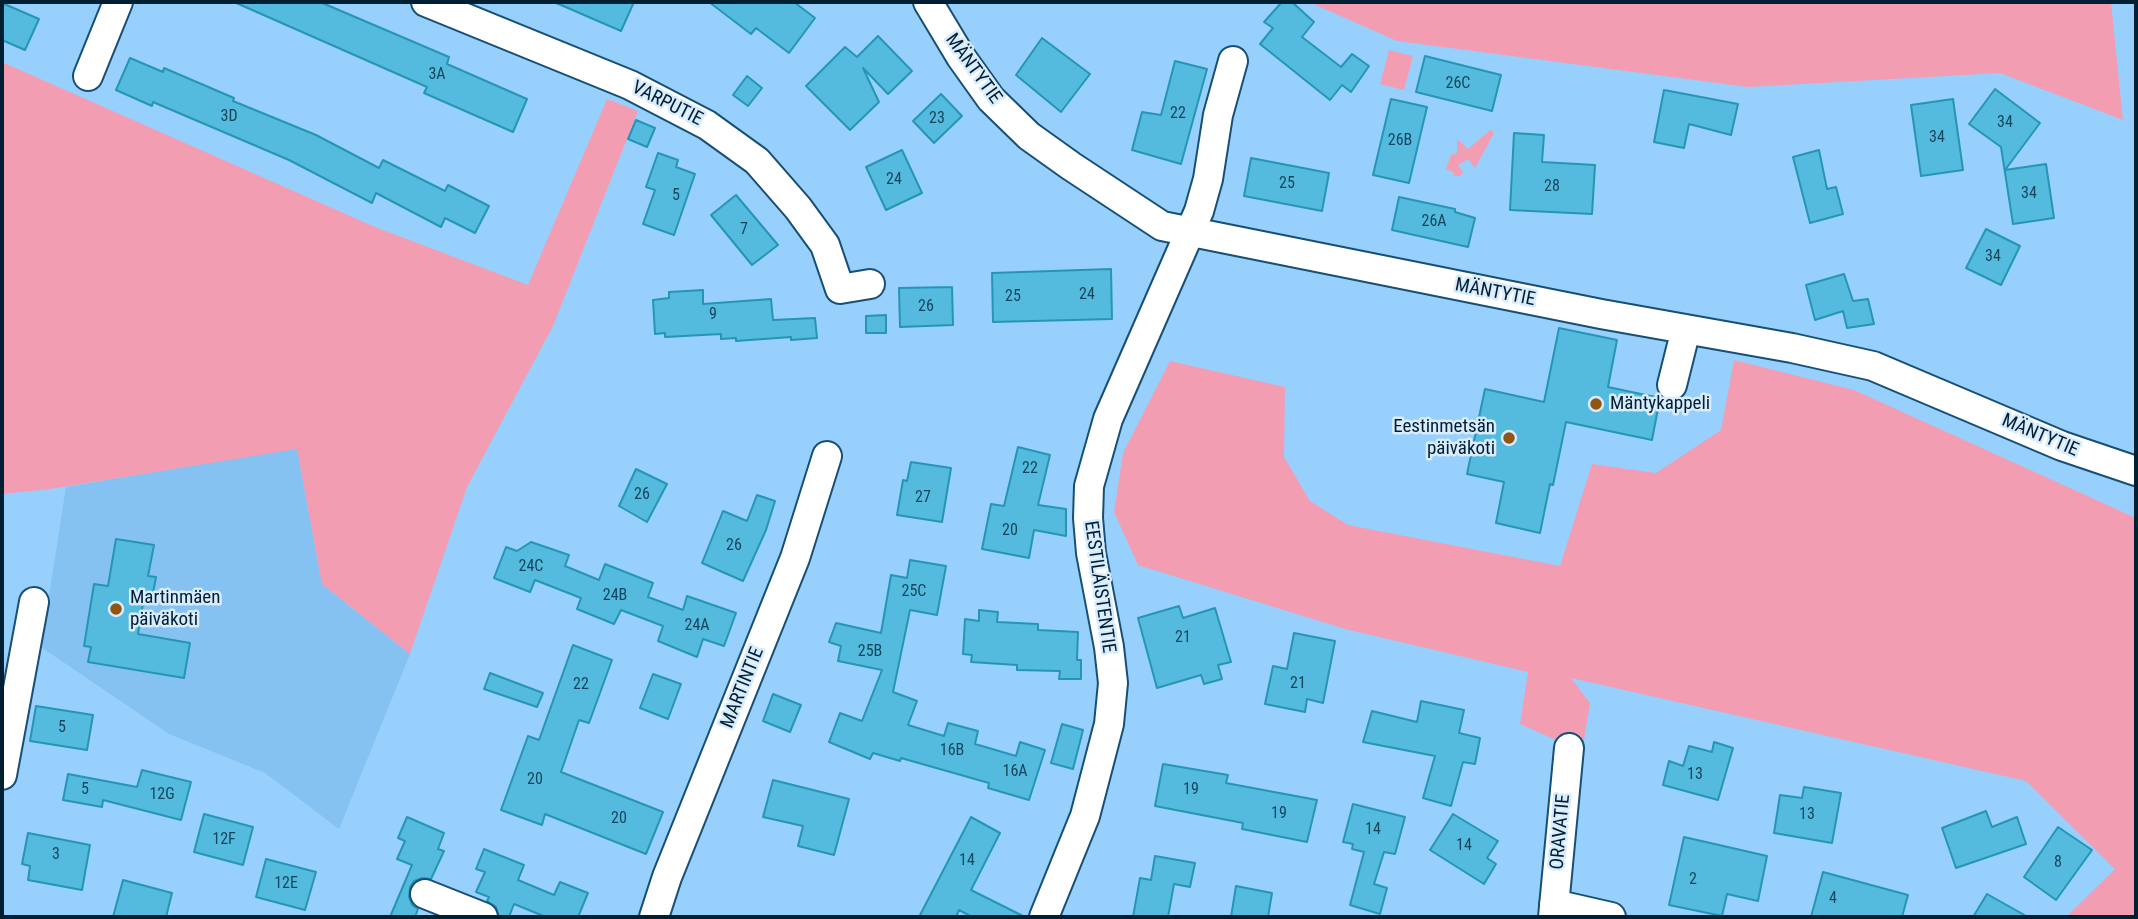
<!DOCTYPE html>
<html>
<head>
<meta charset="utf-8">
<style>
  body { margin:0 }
  #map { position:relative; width:2138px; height:919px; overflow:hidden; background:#98d0fd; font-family:"Roboto Condensed",sans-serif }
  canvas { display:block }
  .frame { position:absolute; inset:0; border:4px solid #011f33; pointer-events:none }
</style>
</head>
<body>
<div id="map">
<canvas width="2138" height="919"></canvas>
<div class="frame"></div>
</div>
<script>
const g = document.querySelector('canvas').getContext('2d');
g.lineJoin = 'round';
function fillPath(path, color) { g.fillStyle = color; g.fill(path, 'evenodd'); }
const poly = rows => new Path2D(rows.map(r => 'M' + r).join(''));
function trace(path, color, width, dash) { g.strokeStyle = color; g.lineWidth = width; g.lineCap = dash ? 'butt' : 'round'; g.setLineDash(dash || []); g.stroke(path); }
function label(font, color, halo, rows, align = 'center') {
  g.font = font + ' "Roboto Condensed",sans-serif'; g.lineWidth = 5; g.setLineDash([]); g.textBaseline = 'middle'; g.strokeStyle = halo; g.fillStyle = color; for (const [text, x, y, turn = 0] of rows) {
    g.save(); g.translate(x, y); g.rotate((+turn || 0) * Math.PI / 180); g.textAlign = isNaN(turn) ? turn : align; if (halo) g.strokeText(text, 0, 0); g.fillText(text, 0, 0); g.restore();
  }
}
const built = poly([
  [297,448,322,584,410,654,339,829,265,773,169,734,41,647,66,487]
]);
const green = poly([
  [1309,2,2111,2,2123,120,2000,73,1748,87,1397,41],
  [1389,50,1413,56,1404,90,1380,84],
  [2,62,375,227,528,285,607,99,638,111,553,326,467,487,410,654,322,584,297,449,50,489,2,494],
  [1490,130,1493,131,1493,135,1475,168,1468,159,1458,165,1463,172,1460,176,1454,176,1454,173,1446,169,1451,155,1457,153,1457,139,1468,149],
  [1734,360,1854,390,2136,518,2136,917,2066,917,2115,869,2026,781,1571,678,1590,703,1583,745,1558,741,1520,724,1528,672,1345,629,1138,565,1114,512,1123,453,1170,361,1285,387,1284,457,1310,501,1348,525,1560,566,1592,464,1656,473,1721,430]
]);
const building = poly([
  [234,2,320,2,449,57,447,64,527,99,513,132,424,93,427,87,234,2],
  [554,2,634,2,621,31,554,2],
  [709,2,794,2,815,18,789,53,756,28,751,34,709,2],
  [1282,2,1292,2,1314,22,1302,37,1341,67,1352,54,1369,66,1351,92,1342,85,1330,100,1260,44,1273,28,1264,22,1282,2],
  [2,3,39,19,25,50,2,40,2,3],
  [878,36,912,71,888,94,863,68,879,102,850,130,806,86,845,47,857,57,878,36],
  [1042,38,1090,74,1061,112,1016,75,1042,38],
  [1425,56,1501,75,1492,111,1416,92,1425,56],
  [130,58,163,72,164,68,234,98,233,101,316,135,379,168,383,160,445,191,448,185,489,206,475,233,445,218,441,227,376,193,372,203,289,160,153,102,152,106,116,90,130,58],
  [1175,61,1207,69,1181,164,1132,150,1142,112,1161,115,1175,61],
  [747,76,762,88,748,106,733,95,747,76],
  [1995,89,2040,123,2005,170,2046,164,2054,218,2013,224,2001,147,1969,124,1995,89],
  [1664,90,1738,104,1731,135,1689,124,1684,148,1654,142,1664,90],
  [941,94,962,116,934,143,913,121,941,94],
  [1391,99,1427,107,1409,183,1373,175,1391,99],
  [1953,99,1963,170,1921,176,1911,105,1953,99],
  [636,120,655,128,647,147,628,139,636,120],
  [1514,133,1544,135,1542,162,1595,165,1592,214,1510,210,1514,133],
  [902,150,922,193,886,210,866,167,902,150],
  [1819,150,1827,189,1836,187,1843,214,1810,223,1793,157,1819,150],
  [658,153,678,160,676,167,695,174,674,235,643,224,655,190,646,187,658,153],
  [1251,158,1329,173,1322,211,1244,196,1251,158],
  [736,195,778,245,752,265,711,215,736,195],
  [1399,197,1455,209,1455,212,1475,218,1468,247,1392,230,1399,197],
  [1986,229,2020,246,2001,285,1966,268,1986,229],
  [1111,269,1112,319,993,322,992,273,1111,269],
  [1844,274,1853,301,1868,299,1874,324,1847,328,1843,311,1815,320,1806,285,1844,274],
  [952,287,953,325,900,327,899,288,952,287],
  [703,290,703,304,771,299,773,320,815,318,817,338,791,340,791,337,736,341,736,338,721,339,721,334,665,337,665,333,655,334,653,300,669,298,669,292,703,290],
  [886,315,886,333,866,333,866,316,886,315],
  [1559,328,1617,340,1608,387,1660,398,1652,440,1566,422,1553,485,1550,484,1540,533,1496,523,1504,482,1467,474,1485,389,1544,402,1559,328],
  [1018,447,1050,455,1038,505,1066,509,1066,536,1034,530,1029,558,982,549,991,504,1004,506,1018,447],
  [911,462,951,468,942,522,897,515,903,480,907,481,911,462],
  [636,469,667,484,647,522,619,506,636,469],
  [757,495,775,501,766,530,743,581,702,563,723,511,747,521,757,495],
  [116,539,154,545,148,576,156,577,152,598,144,597,138,634,190,643,184,678,88,662,91,647,84,646,94,584,108,586,116,539],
  [531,542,569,555,565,566,599,580,605,564,653,583,648,597,683,610,687,596,736,613,724,646,703,639,697,657,658,641,663,626,621,610,614,624,577,609,581,598,535,580,530,592,494,578,506,547,517,551,531,542],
  [910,560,946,566,937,615,910,610,893,692,917,701,908,725,944,736,948,723,978,731,975,744,1016,756,1020,742,1045,750,1029,800,988,788,989,783,901,758,900,761,873,753,870,759,829,742,840,713,862,721,882,670,838,661,841,646,829,642,836,623,881,633,891,575,907,578,910,560],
  [1179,606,1183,618,1215,608,1231,662,1218,665,1222,679,1204,684,1201,675,1157,688,1138,618,1179,606],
  [979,610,998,612,997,622,1038,624,1038,630,1078,632,1077,660,1081,660,1081,679,1059,679,1060,671,1017,670,1017,665,971,662,972,655,963,654,965,619,979,621,979,610],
  [1294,633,1335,641,1323,703,1307,699,1305,712,1265,704,1273,666,1287,669,1294,633],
  [573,645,612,660,589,723,579,720,561,772,663,812,646,854,545,814,542,825,501,810,528,736,539,740,573,645],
  [490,673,543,693,537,707,484,689,490,673],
  [653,674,681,684,668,719,640,708,653,674],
  [773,694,801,705,790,732,763,721,773,694],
  [1421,701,1464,710,1459,733,1480,738,1475,764,1463,762,1451,806,1423,798,1435,756,1363,742,1372,711,1417,722,1421,701],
  [36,706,93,715,87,750,30,741,36,706],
  [1062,724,1083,730,1073,769,1051,763,1062,724],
  [1714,742,1733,748,1718,800,1663,785,1669,761,1683,766,1689,746,1712,752,1714,742],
  [1163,764,1228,775,1226,783,1317,800,1307,842,1242,829,1243,823,1155,806,1163,764],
  [142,770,191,782,181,820,103,800,102,807,63,800,68,774,137,787,142,770],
  [773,780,849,799,834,855,798,846,803,826,763,817,773,780],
  [1804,787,1841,793,1832,843,1774,833,1780,795,1802,798,1804,787],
  [1353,804,1405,817,1395,854,1384,852,1374,884,1387,888,1380,914,1350,905,1364,852,1352,849,1353,844,1343,842,1353,804],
  [1986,811,1992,827,2017,817,2026,844,1956,868,1942,828,1986,811],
  [204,814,253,827,243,865,194,852,204,814],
  [1453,814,1498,841,1487,858,1496,864,1484,884,1430,850,1453,814],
  [407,817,444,833,438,849,444,851,431,879,422,878,414,881,410,887,409,897,412,905,418,909,415,917,390,917,412,865,397,859,405,841,398,838,407,817],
  [971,817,1000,833,971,890,1025,917,972,917,959,910,956,917,919,917,971,817],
  [2058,827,2092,850,2056,900,2024,877,2058,827],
  [28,833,90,845,82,890,28,880,30,866,22,864,28,833],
  [1684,837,1767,856,1758,901,1727,894,1722,916,1669,905,1684,837],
  [484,849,524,865,518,880,554,895,560,882,588,893,578,917,546,917,514,904,509,917,499,917,496,907,487,901,489,897,476,892,485,872,476,869,484,849],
  [1155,856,1195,863,1190,887,1174,884,1168,917,1133,917,1140,878,1151,880,1155,856],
  [266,859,316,872,305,910,256,897,266,859],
  [1823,872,1908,895,1902,917,1811,917,1823,872],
  [123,880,172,893,166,917,113,917,123,880],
  [1236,886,1272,893,1268,917,1231,917,1236,886],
  [1987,894,2028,917,1973,917,1987,894]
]);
const minor = poly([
  [426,2,630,85,707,125,757,161,798,208,825,245,840,289,870,284],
  [928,2,961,57,991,99,1029,136,1071,166,1162,226,1601,314,1792,348,1873,366,2062,446,2136,471],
  [88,76,118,2],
  [1672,385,1686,329],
  [2,775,34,602],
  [425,894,483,917],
  [1554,904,1611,917],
  [654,917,667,877,795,558,827,456],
  [1044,917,1085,816,1109,724,1113,683,1109,647,1091,553,1088,518,1089,486,1108,419,1199,211,1208,179,1218,115,1233,61],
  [1553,917,1569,748]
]);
const markers = [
  [1596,404,7,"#8f5511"],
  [1509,438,7,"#8f5511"],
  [116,609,7,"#8f5511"]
];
const numberNames = [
  ["3A",437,75],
  ["26C",1458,84],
  ["22",1178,114],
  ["3D",229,117],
  ["23",937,119],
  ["34",2005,123],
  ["34",1937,138],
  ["26B",1400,141],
  ["24",894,180],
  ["25",1287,184],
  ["28",1552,187],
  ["34",2029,194],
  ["5",676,196],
  ["26A",1434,222],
  ["7",744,230],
  ["34",1993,257],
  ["24",1087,295],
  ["25",1013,297],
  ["26",926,307],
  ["9",713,315],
  ["22",1030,469],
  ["26",642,495],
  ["27",923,498],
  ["20",1010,531],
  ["26",734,546],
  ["24C",531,567],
  ["25C",914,592],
  ["24B",615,596],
  ["24A",697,626],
  ["21",1183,638],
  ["25B",870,652],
  ["21",1298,684],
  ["22",581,685],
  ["5",62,728],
  ["16B",952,751],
  ["16A",1015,772],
  ["13",1695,775],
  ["20",535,780],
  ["5",85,790],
  ["19",1191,790],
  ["12G",162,795],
  ["19",1279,814],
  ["13",1807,815],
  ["20",619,819],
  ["14",1373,830],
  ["12F",224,840],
  ["14",1464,846],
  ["3",56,855],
  ["14",967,861],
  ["8",2058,863],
  ["2",1693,880],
  ["12E",286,884],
  ["4",1833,899]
];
const streetNames = [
  ["MÄNTYTIE",973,69,54],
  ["VARPUTIE",667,104,27],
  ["MÄNTYTIE",1495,293,11],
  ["MÄNTYTIE",2040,436,23],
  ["EESTILÄISTENTIE",1099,587,82],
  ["MARTINTIE",743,688,-68],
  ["ORAVATIE",1561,832,-85]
];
const poiNames = [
  ["Mäntykappeli",1610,404],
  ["Eestinmetsän",1495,427,"right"],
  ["päiväkoti",1495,449,"right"],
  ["Martinmäen",130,598],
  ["päiväkoti",130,620]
];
fillPath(built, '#85c2f1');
fillPath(green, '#f39db3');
fillPath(building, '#54bbde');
trace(building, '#2595b7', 2);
trace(minor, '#174f75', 32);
trace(minor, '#fff', 28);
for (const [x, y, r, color] of markers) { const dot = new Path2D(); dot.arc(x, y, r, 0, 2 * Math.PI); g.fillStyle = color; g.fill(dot); trace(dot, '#d8ecfe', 2.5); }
label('16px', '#16465e', null, numberNames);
label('19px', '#011f33', '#d8ecfe', streetNames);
label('19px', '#011f33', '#d8ecfe', poiNames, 'left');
</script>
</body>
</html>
